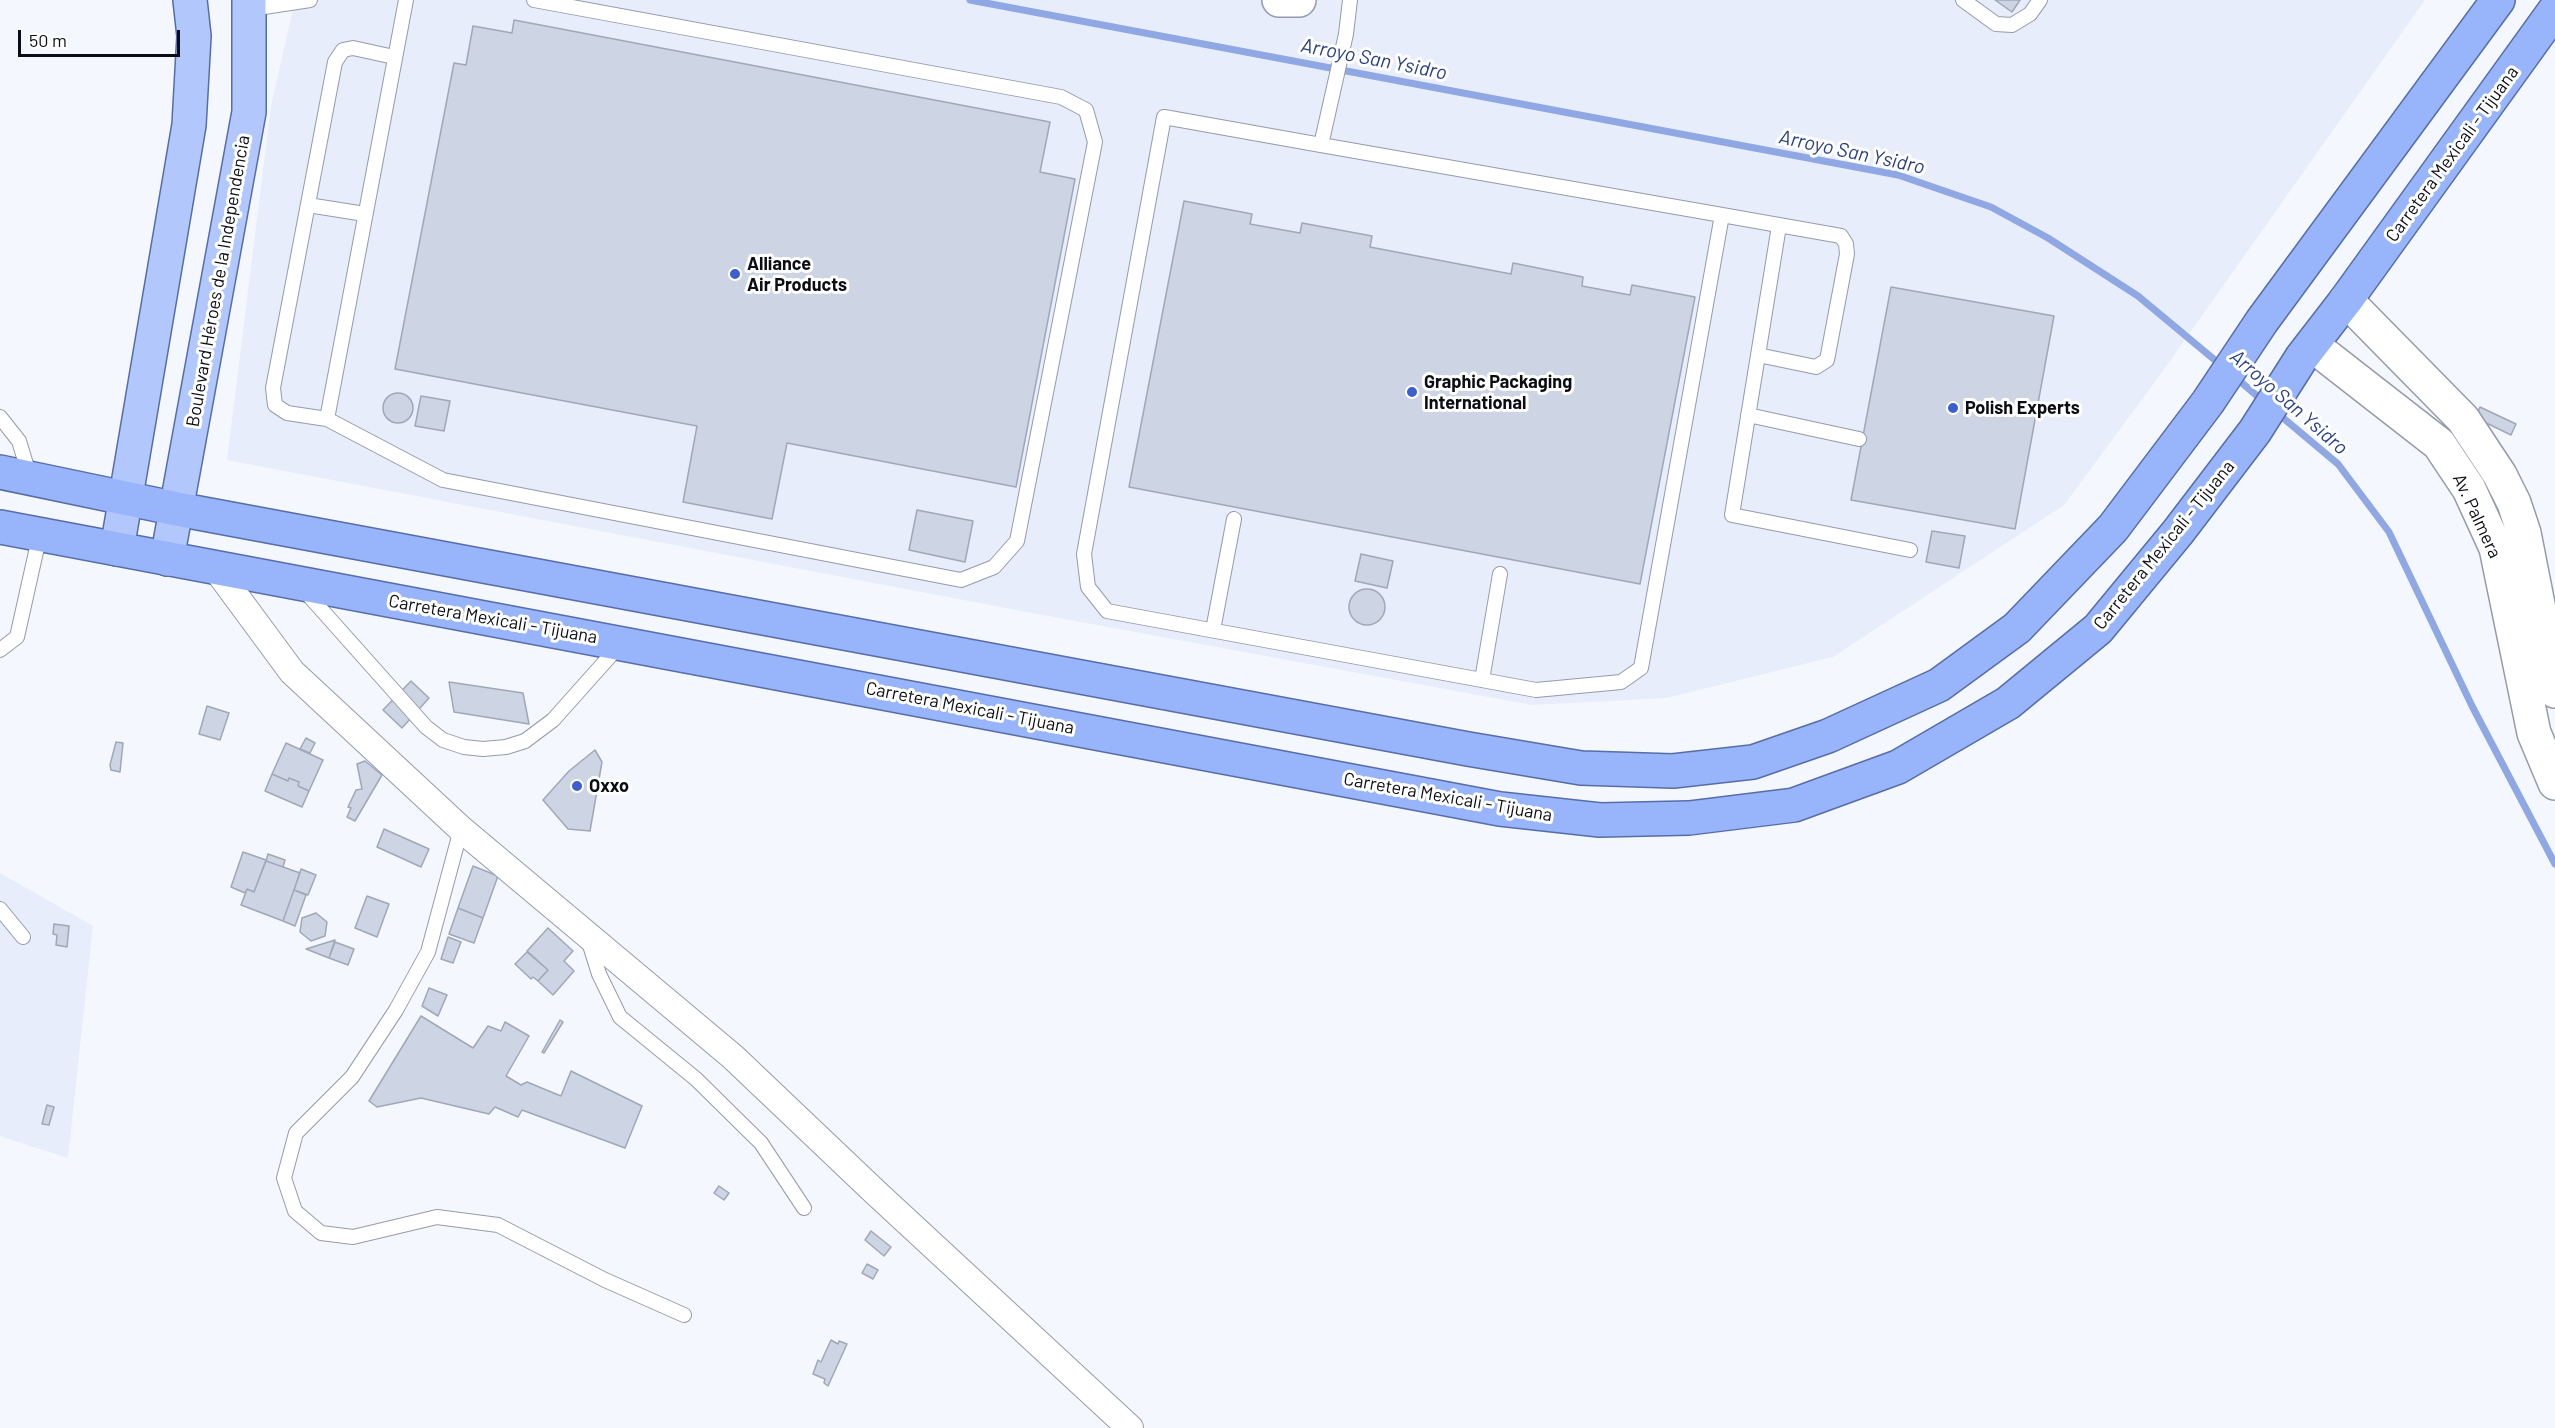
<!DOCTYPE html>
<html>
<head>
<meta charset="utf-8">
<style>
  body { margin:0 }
  #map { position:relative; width:2555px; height:1428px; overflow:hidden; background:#f4f7fd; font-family:Barlow,sans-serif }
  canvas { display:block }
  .scale { position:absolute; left:18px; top:30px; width:162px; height:27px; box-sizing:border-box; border:3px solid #0b0d13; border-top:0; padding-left:8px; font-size:18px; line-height:21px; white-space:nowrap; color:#0b0d13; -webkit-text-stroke:4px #fff; paint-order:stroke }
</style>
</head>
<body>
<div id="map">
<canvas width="2555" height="1428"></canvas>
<div class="scale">50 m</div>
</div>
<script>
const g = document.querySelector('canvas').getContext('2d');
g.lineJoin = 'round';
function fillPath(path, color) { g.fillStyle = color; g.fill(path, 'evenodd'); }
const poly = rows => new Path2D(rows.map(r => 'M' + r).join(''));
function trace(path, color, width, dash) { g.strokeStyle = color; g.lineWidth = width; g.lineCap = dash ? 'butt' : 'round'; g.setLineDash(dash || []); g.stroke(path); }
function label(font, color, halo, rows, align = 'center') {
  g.font = font + ' Barlow,sans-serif'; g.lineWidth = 6; g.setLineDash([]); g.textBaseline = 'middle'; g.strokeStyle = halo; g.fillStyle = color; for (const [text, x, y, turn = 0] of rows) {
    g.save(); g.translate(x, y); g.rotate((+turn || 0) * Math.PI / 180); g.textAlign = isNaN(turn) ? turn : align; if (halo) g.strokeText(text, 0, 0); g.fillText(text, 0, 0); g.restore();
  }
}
const built = poly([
  [295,0,2425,0,2160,375,2064,505,1833,657,1666,698,1532,705,1032,613,227,460,271,106],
  [0,873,93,926,68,1158,0,1136]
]);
const stream = poly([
  [970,0,1898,175,1991,207,2048,238,2138,296,2222,366],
  [2235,377,2263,401],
  [2276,412,2338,464,2389,532,2472,706,2555,864]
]);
const building = poly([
  [1995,0,2020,0,2012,12,1995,0],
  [514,20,1050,122,1040,172,1075,179,1016,487,787,443,772,519,683,502,697,426,395,369,454,63,466,65,473,26,512,33,514,20],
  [1184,201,1252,214,1250,224,1300,233,1302,223,1372,236,1370,247,1511,274,1513,263,1583,277,1582,286,1630,295,1632,285,1695,297,1640,584,1129,487,1184,201],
  [1891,287,2054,316,2015,529,1851,500,1891,287],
  '383 408a15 15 0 1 1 30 0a15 15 0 1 1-30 0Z',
  [421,396,450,401,444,431,415,426,421,396],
  [2480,407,2516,424,2511,435,2476,418,2480,407],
  [917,510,973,521,965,562,909,550,917,510],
  [1932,531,1965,536,1959,568,1926,562,1932,531],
  [1361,554,1393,561,1387,588,1355,581,1361,554],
  '1349 607a18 18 0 1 1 36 0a18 18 0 1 1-36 0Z',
  [411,681,429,698,402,728,383,710,411,681],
  [449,682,523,693,529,724,454,712,449,682],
  [207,706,229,713,220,740,199,734,207,706],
  [306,738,315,743,310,753,300,749,306,738],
  [116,742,123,743,120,772,111,770,110,765,116,742],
  [286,743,323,760,309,791,298,786,299,782,289,778,288,781,272,774,286,743],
  [595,750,602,762,590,831,568,829,543,800,569,771,595,750],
  [365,761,382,775,355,821,347,817,351,808,348,807,356,790,362,789,357,764,365,761],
  [272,774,288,781,289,778,299,782,298,786,309,791,302,807,265,791,272,774],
  [384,829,429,849,421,867,377,847,384,829],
  [243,852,266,860,254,892,247,889,245,893,231,887,243,852],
  [268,854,285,860,283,867,266,861,268,854],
  [266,861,300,873,283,921,241,905,247,889,254,892,266,861],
  [473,866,498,876,483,918,458,908,473,866],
  [301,869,316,875,308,895,294,890,301,869],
  [294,890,306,895,295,926,283,921,294,890],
  [367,896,389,904,377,937,355,928,367,896],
  [458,908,483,918,474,943,449,934,458,908],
  [316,913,327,922,325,936,311,941,300,932,302,918,316,913],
  [54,924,69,926,67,947,56,945,57,935,53,934,54,924],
  [548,928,573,951,564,961,574,971,553,995,538,981,548,970,527,951,548,928],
  [448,937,461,942,453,963,441,959,448,937],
  [335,940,329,958,306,949,335,940],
  [335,942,354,949,348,965,329,958,335,942],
  [527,952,548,970,538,981,533,977,531,979,515,964,527,952],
  [429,988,447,995,438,1016,422,1006,429,988],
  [421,1016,473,1048,488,1026,501,1031,505,1022,529,1036,506,1076,521,1085,527,1082,561,1096,571,1071,642,1106,625,1148,522,1110,518,1117,495,1107,489,1114,421,1098,377,1107,369,1101,421,1016],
  [560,1020,563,1022,544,1053,542,1052,560,1020],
  [47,1105,54,1107,49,1125,42,1124,47,1105],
  [719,1186,729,1193,724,1200,714,1193,719,1186],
  [871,1231,891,1247,884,1256,865,1240,871,1231],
  [867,1264,878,1270,873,1279,862,1273,867,1264],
  [831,1340,838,1344,839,1341,847,1344,828,1386,824,1383,825,1379,813,1374,818,1360,821,1362,831,1340]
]);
const service = poly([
  [1963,0,1996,24,2012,25,2030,14,2040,0],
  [251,9,310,0],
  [394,57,353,48,343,50,335,62,273,388,275,405,287,413,327,419,443,480,961,580,994,567,1017,541,1095,142,1086,110,1061,97,534,0],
  [1321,145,1164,117,1084,554,1088,587,1107,611,1536,690,1621,682,1641,668,1722,215,1321,145,1346,34,1350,0],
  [308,205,365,214],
  [1722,215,1841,236,1846,244,1847,254,1827,360,1816,367,1758,355],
  [1779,226,1732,515,1910,550],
  [1748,415,1859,439],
  [0,417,19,441,30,477],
  [327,419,406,0],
  [303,589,426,727,443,740,464,747,483,749,506,747,525,741,553,720,619,646],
  [1213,630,1234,519],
  [0,650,17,637,40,534],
  [1482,680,1500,574],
  [461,829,428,952,396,1010,352,1077,296,1133,284,1178,295,1211,321,1233,353,1237,437,1217,498,1225,605,1280,684,1315],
  [0,909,23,937],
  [589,942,599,974,620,1017,696,1079,761,1143,804,1208]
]);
const minor = poly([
  [216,569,292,672,461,829,733,1057,874,1191,1130,1428]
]);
const tertiary = poly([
  [2346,300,2463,419,2500,475,2514,503,2524,533,2555,691],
  [2312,345,2439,444,2469,489,2496,548,2534,733,2555,783]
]);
const secondary = poly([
  [1279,0,1299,0]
]);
const primary = poly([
  [117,549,189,125,194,36,190,0],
  [167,559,249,112,249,0]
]);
const trunk = poly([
  [0,472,177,509,1468,749,1581,768,1673,771,1753,762,1828,736,1939,685,2017,628,2113,528,2208,402,2262,321,2498,0],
  [0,527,1500,809,1600,820,1689,818,1794,805,1898,767,2008,703,2098,629,2178,532,2255,431,2302,357,2346,300,2555,10]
]);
const markers = [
  [735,274,6,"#3c5ed0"],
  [1412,392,6,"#3c5ed0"],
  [1953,408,6,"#3c5ed0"],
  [577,786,6,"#3c5ed0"]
];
const streetNames = [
  ["Carretera Mexicali - Tijuana",2452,154,-54],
  ["Boulevard Héroes de la Independencia",218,281,-80],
  ["Av. Palmera",2477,516,65],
  ["Carretera Mexicali - Tijuana",2164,545,-51],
  ["Carretera Mexicali - Tijuana",493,619,10],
  ["Carretera Mexicali - Tijuana",970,708,11],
  ["Carretera Mexicali - Tijuana",1448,797,10]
];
const poiNames = [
  ["Alliance",747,264],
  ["Air Products",747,285],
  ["Graphic Packaging",1424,382],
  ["International",1424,403],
  ["Polish Experts",1965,408],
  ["Oxxo",589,786]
];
const waterNames = [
  ["Arroyo San Ysidro",1374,59,11],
  ["Arroyo San Ysidro",1852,152,12],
  ["Arroyo San Ysidro",2289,402,41]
];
fillPath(built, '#e7edfb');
trace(stream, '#8fa7e3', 7);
fillPath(building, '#cdd4e4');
trace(building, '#a0a7b7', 1.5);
trace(service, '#959bab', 16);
trace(minor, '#959bab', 28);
trace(tertiary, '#959bab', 36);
trace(secondary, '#959bab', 36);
trace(primary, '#566da8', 36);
trace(trunk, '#566da8', 36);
trace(service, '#fff', 14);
trace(minor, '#fff', 26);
trace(tertiary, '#fff', 33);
trace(secondary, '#fff', 33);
trace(primary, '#b2c7fb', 33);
trace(trunk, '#98b4fa', 33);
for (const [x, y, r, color] of markers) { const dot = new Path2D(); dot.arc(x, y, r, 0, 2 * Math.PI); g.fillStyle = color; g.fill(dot); trace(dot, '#fff', 2); }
label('18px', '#0b0d13', '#fff', streetNames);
label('bold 18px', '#0b0d13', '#fff', poiNames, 'left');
label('italic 20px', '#294086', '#fff', waterNames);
</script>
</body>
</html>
